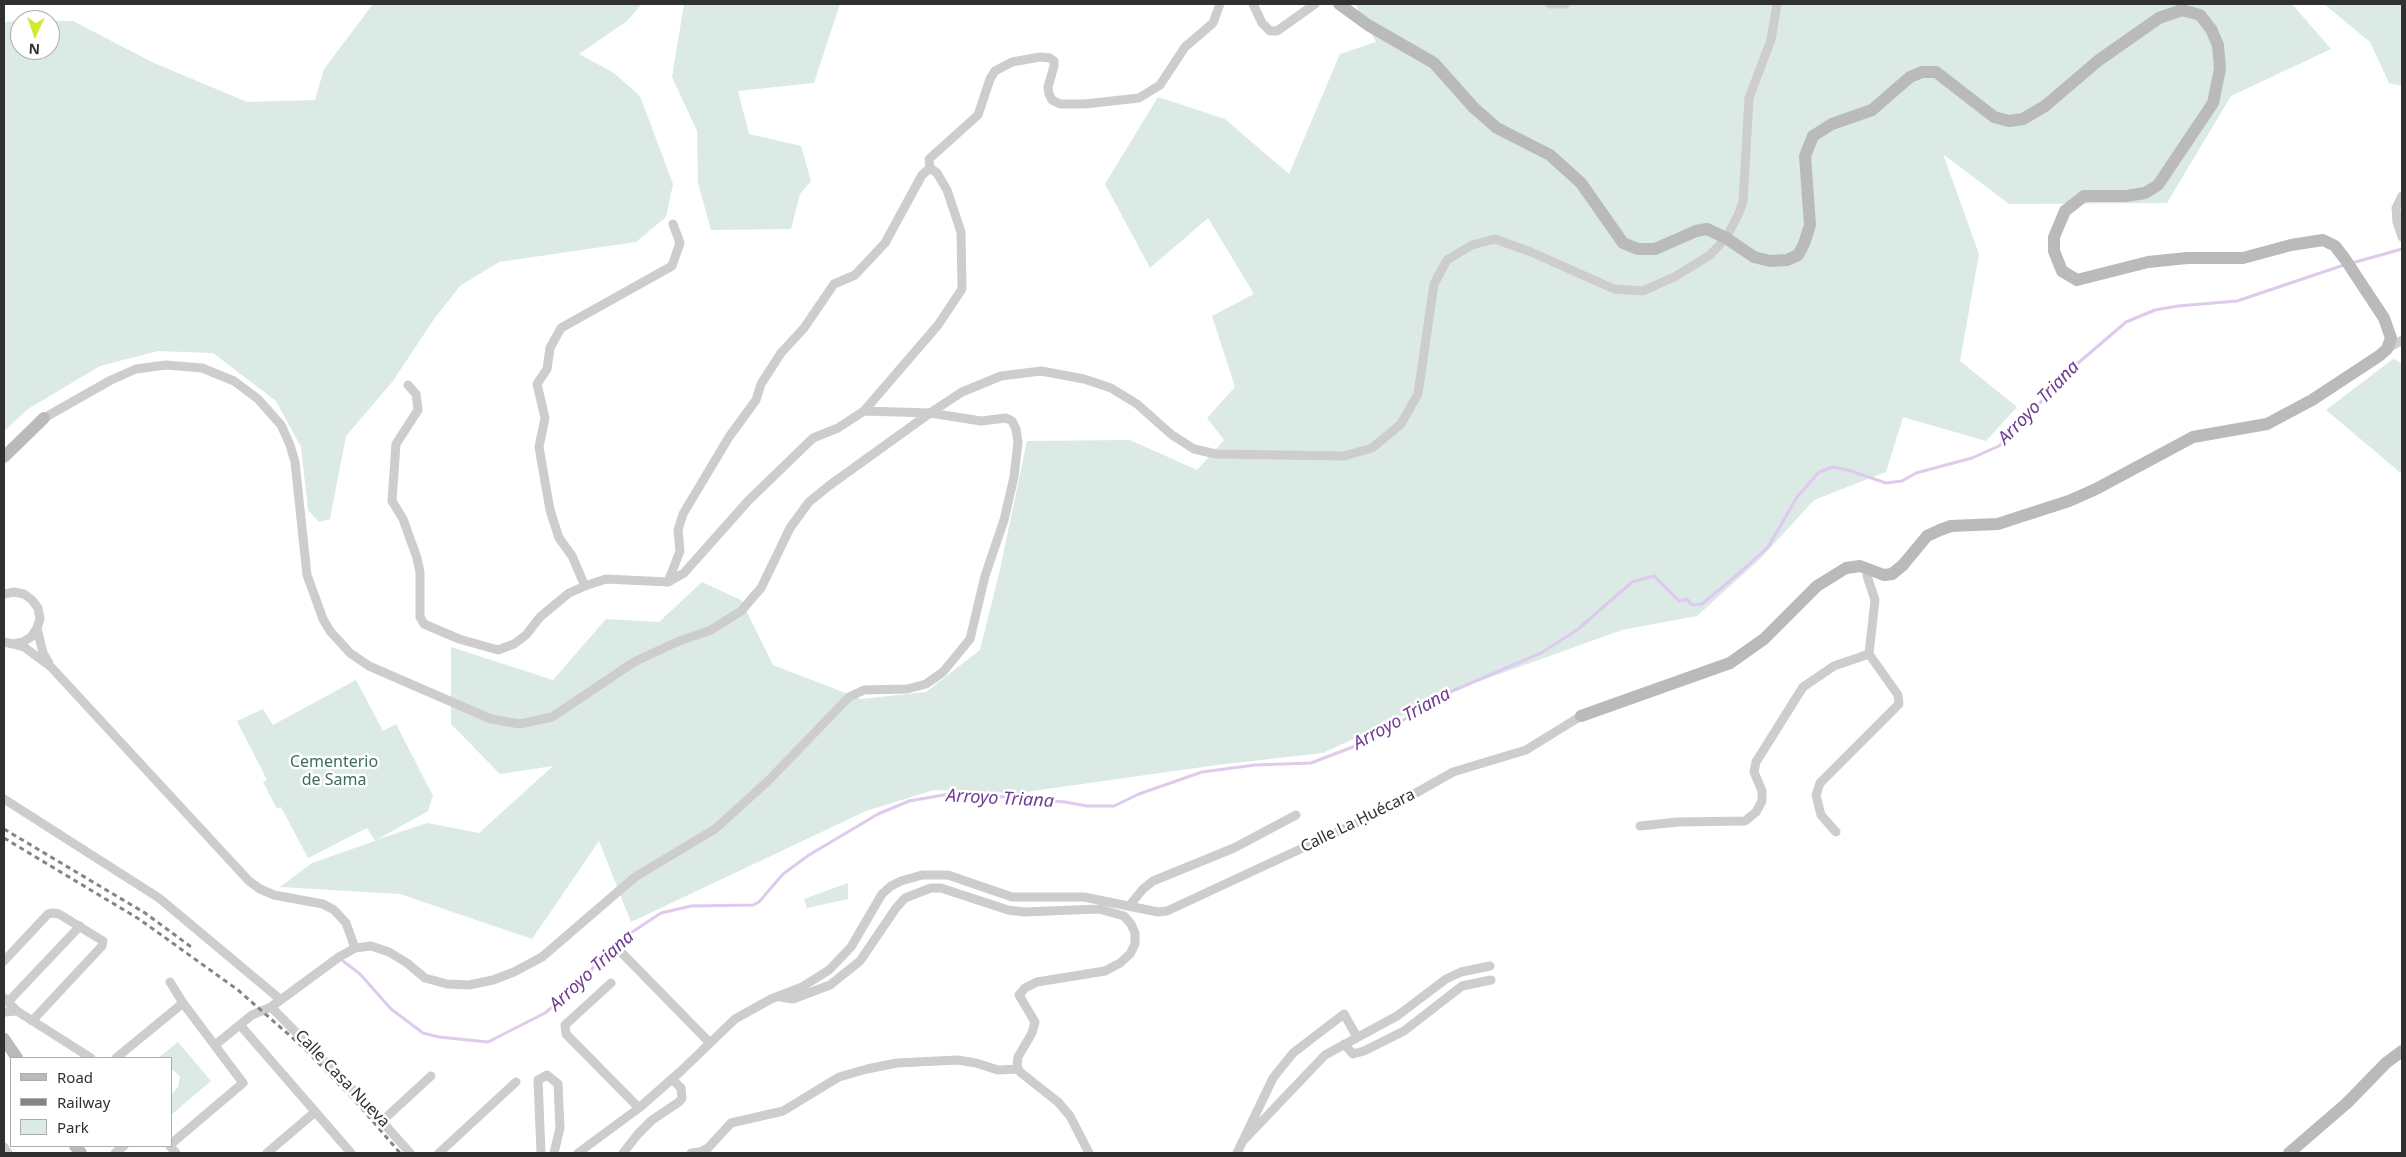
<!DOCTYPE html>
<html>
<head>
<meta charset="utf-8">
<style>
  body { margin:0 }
  #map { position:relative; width:2406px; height:1157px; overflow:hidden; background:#fff; font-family:"Noto Sans",sans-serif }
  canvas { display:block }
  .frame { position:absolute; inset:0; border:5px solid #303030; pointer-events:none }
  .legend { position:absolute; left:10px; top:1057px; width:162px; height:90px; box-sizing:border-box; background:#fff; border:1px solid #acacac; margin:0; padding:6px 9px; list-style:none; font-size:15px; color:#303030 }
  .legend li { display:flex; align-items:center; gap:10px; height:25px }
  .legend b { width:25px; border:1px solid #acacac }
  .north { position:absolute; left:10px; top:10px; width:50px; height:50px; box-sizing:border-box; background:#fff; border:1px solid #acacac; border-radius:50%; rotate:183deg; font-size:14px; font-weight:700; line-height:20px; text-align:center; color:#303030 }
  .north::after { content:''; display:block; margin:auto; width:18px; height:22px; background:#d2e831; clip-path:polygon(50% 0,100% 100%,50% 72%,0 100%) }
</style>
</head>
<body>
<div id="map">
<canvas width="2406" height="1157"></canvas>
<div class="frame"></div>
<ul class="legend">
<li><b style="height:6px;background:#bababa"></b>Road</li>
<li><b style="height:6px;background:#858585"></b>Railway</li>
<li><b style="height:14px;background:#dbeae5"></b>Park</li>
</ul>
<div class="north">N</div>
</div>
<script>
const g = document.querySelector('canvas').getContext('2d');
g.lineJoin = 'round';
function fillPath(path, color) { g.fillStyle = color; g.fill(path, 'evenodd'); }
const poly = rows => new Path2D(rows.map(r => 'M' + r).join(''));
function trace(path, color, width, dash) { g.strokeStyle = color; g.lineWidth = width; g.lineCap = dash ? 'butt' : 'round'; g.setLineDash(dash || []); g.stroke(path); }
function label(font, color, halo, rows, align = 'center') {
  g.font = font + ' "Noto Sans",sans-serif'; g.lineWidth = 5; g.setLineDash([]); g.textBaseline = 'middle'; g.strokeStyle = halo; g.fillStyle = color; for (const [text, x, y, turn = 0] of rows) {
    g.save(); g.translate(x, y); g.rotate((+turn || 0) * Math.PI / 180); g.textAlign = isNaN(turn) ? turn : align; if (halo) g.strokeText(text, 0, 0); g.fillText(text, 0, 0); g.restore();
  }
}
const green = poly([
  [373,4,642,4,627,21,579,54,614,73,640,96,673,184,666,217,636,242,499,262,460,286,434,319,393,381,346,436,330,519,319,522,308,510,301,447,276,401,213,353,158,351,100,366,28,409,4,431,4,22,20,21,20,50,50,50,50,21,73,21,152,62,247,102,315,100,324,69],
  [684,4,840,4,814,83,738,91,749,134,801,146,811,181,800,194,791,229,711,230,698,183,697,131,672,77],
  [1355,4,2292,4,2331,49,2231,96,2167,203,2009,204,1943,154,1979,254,1960,361,2017,407,1986,441,1903,417,1886,472,1814,500,1760,559,1697,616,1622,630,1469,685,1323,753,1217,765,1018,793,934,790,866,811,631,922,599,841,532,939,400,894,280,887,312,863,375,841,367,828,308,858,281,807,277,809,263,782,267,780,237,721,263,709,273,725,356,680,383,731,396,724,433,796,428,811,376,840,427,823,479,833,553,766,500,774,451,724,451,647,553,680,606,619,659,622,702,582,741,600,773,665,861,699,926,692,980,650,999,574,1027,441,1130,440,1197,470,1224,440,1207,418,1235,387,1212,316,1254,294,1208,218,1150,268,1105,184,1158,97,1225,119,1289,174,1340,54,1376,42],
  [2324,4,2402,4,2402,86,2389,83,2370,42],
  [2393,359,2402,363,2402,474,2326,410],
  [848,883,848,899,807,908,804,899],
  [178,1042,211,1081,171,1115,171,1095,178,1087,180,1076,171,1069,171,1058,158,1058]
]);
const stream = poly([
  [2352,263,2402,249],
  [343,961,360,974,391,1009,423,1033,439,1037,488,1042,545,1013,583,981,602,956,620,940,661,913,691,906,753,905,759,902,783,874,809,855,878,814,909,801,955,793,1065,802,1087,806,1114,806,1139,794,1202,772,1255,765,1311,763,1358,745,1405,719,1429,701,1541,653,1577,630,1632,582,1654,576,1679,601,1687,599,1692,605,1702,604,1744,569,1768,547,1797,497,1819,472,1833,467,1848,470,1886,483,1902,481,1916,473,1972,458,1999,446,2077,364,2126,322,2155,310,2178,306,2237,301,2344,265]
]);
const street = poly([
  [1253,4,1262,23,1270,31,1277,31,1315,4],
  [1550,4,1565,4],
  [2402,196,2396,208,2397,222,2402,237],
  [2387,349,2402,340],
  [408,385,416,394,418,410,396,444,392,501,403,519,417,558,420,572,420,617,424,624,459,639,498,650,514,644,526,635,540,617,569,593,585,586,606,579,668,582,684,573,748,501,813,438,838,428,864,411,938,325,962,289,961,232,947,190,937,173,930,168],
  [44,418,111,380,136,369,166,365,202,368,234,381,258,399,281,425,290,445,295,462,307,575,323,619,330,631,350,653,369,666,491,719,520,724,552,717,634,662,679,641,711,630,741,611,761,588,790,528,809,502,830,485,930,413,962,392,1001,376,1041,371,1084,379,1111,388,1137,404,1172,435,1194,449,1216,454,1344,456,1372,448,1401,424,1418,394,1434,284,1447,260,1472,245,1495,239,1531,252,1614,289,1643,291,1676,276,1710,255,1726,238,1739,213,1743,202,1749,98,1771,40,1777,4],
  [668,582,680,551,678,530,683,514,729,437,756,400,761,384,781,353,804,328,834,284,855,275,885,243,922,175,930,168,929,159,978,115,990,79,995,71,1012,62,1040,57,1050,58,1054,61,1054,66,1048,87,1049,94,1052,100,1060,104,1085,104,1139,98,1160,85,1185,47,1213,23,1220,4],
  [585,586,572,556,559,538,550,510,539,447,545,418,537,384,547,369,550,348,561,328,672,266,680,243,673,224],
  [4,594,14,592,24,594,32,600,38,608,40,619,37,628,31,637,23,642,13,644,4,642],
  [37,628,43,653,49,663],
  [13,644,24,647,51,667,249,881,260,889,274,895,323,904,334,910,346,923,355,948],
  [4,799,159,898,281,1000],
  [1640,826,1678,822,1745,821,1756,812,1762,801,1762,791,1754,772,1756,762,1803,687,1834,666,1869,654],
  [1836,832,1821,815,1816,795,1820,783,1899,704,1898,695,1869,654,1875,600,1867,576,1868,569],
  [1130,905,1143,889,1153,881,1234,848,1296,815],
  [620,951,710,1043],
  [4,961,48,914,53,913,59,914,103,941,102,946,32,1021],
  [170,982,183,1003,243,1083,171,1144],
  [611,983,565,1025,566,1034,639,1108],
  [780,997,793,999,830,985,860,961,896,908,905,898,931,888,941,888,1008,910,1024,912,1099,909,1124,916,1131,924,1135,933,1135,944,1130,954,1120,963,1105,971,1037,982,1025,988,1019,995,1035,1022,1032,1033,1018,1057,1017,1066,1020,1072,1058,1102,1070,1116,1089,1153],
  [4,998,17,1011,91,1058],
  [8,1002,80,926],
  [271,1007,363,1100,410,1153],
  [4,1012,17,1011],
  [240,1025,351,1153],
  [1344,1044,1353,1054,1364,1051,1404,1031,1462,986,1491,980],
  [215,1045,252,1015,271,1007,339,957,355,948,371,946,389,952,407,963,425,978,447,984,469,985,493,980,514,972,542,957,635,877,715,829,768,781,849,697,864,690,907,689,926,684,943,672,970,639,985,576,1004,520,1014,477,1018,442,1016,429,1012,421,1006,418,981,421,930,413,864,411],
  [116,1058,183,1003],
  [382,1121,431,1076],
  [1243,1141,1325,1055,1397,1016,1446,979,1461,972,1490,966],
  [170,1146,176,1153],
  [4,1147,8,1153],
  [115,1153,124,1146],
  [267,1153,315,1112],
  [439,1153,516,1082],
  [541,1153,538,1080,547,1075,558,1084,560,1128,554,1153],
  [578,1153,639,1108,681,1071,735,1019,771,999,802,987,829,970,851,947,882,894,891,886,901,881,922,875,948,875,1012,897,1084,897,1158,912,1167,911,1393,806,1453,772,1526,750,1581,716],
  [623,1153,638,1134,652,1120,679,1102,682,1098,681,1088,672,1079],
  [691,1153,700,1152,708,1148,731,1123,783,1111,839,1077,867,1069,897,1063,957,1060,976,1063,998,1070,1018,1069],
  [1237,1153,1273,1078,1293,1053,1344,1014,1357,1037]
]);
const secondary = poly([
  [1339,4,1368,25,1434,63,1474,108,1497,128,1550,155,1581,183,1623,243,1638,249,1655,249,1696,231,1707,229,1726,238,1754,257,1770,261,1787,260,1798,255,1804,244,1810,225,1805,156,1813,136,1832,124,1872,110,1910,77,1922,72,1936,72,1994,117,2009,121,2023,119,2045,106,2099,60,2159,18,2182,10,2200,15,2211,29,2218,45,2220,69,2213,103,2158,185,2145,193,2126,196,2084,196,2065,211,2054,237,2054,251,2062,271,2077,280,2148,262,2187,258,2243,258,2291,245,2323,240,2335,246,2345,259,2384,318,2391,338,2387,349,2379,356,2312,400,2267,424,2193,437,2096,489,2069,501,2013,519,1998,524,1951,526,1940,530,1927,536,1903,565,1892,574,1884,575,1860,566,1846,568,1817,586,1764,639,1730,663,1581,716],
  [4,457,44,418],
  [4,1039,17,1058],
  [75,1146,81,1153],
  [2289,1153,2347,1103,2386,1063,2402,1051]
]);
const rail = poly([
  [4,829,145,913,194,949],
  [4,838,139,919,238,990,304,1048,358,1104,400,1153]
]);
const parkNames = [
  ["Cementerio",334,762],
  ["de Sama",334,780]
];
const streetNames = [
  ["Calle La Ḥuécara",1358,821,-26],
  ["Calle Casa Nueva",342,1079,46]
];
const waterNames = [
  ["Arroyo Triana",2039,403,-46],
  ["Arroyo Triana",1402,719,-29],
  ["Arroyo Triana",1000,799,3],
  ["Arroyo Triana",592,971,-43]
];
fillPath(green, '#dbeae5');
trace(stream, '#decaed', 3);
trace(street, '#cdcdcd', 9);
trace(secondary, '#bababa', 12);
trace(rail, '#858585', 3, [5, 4]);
label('16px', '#3c6d60', '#fff', parkNames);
label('16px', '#303030', '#fff', streetNames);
label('italic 18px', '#6f3c94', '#fff', waterNames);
</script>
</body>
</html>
